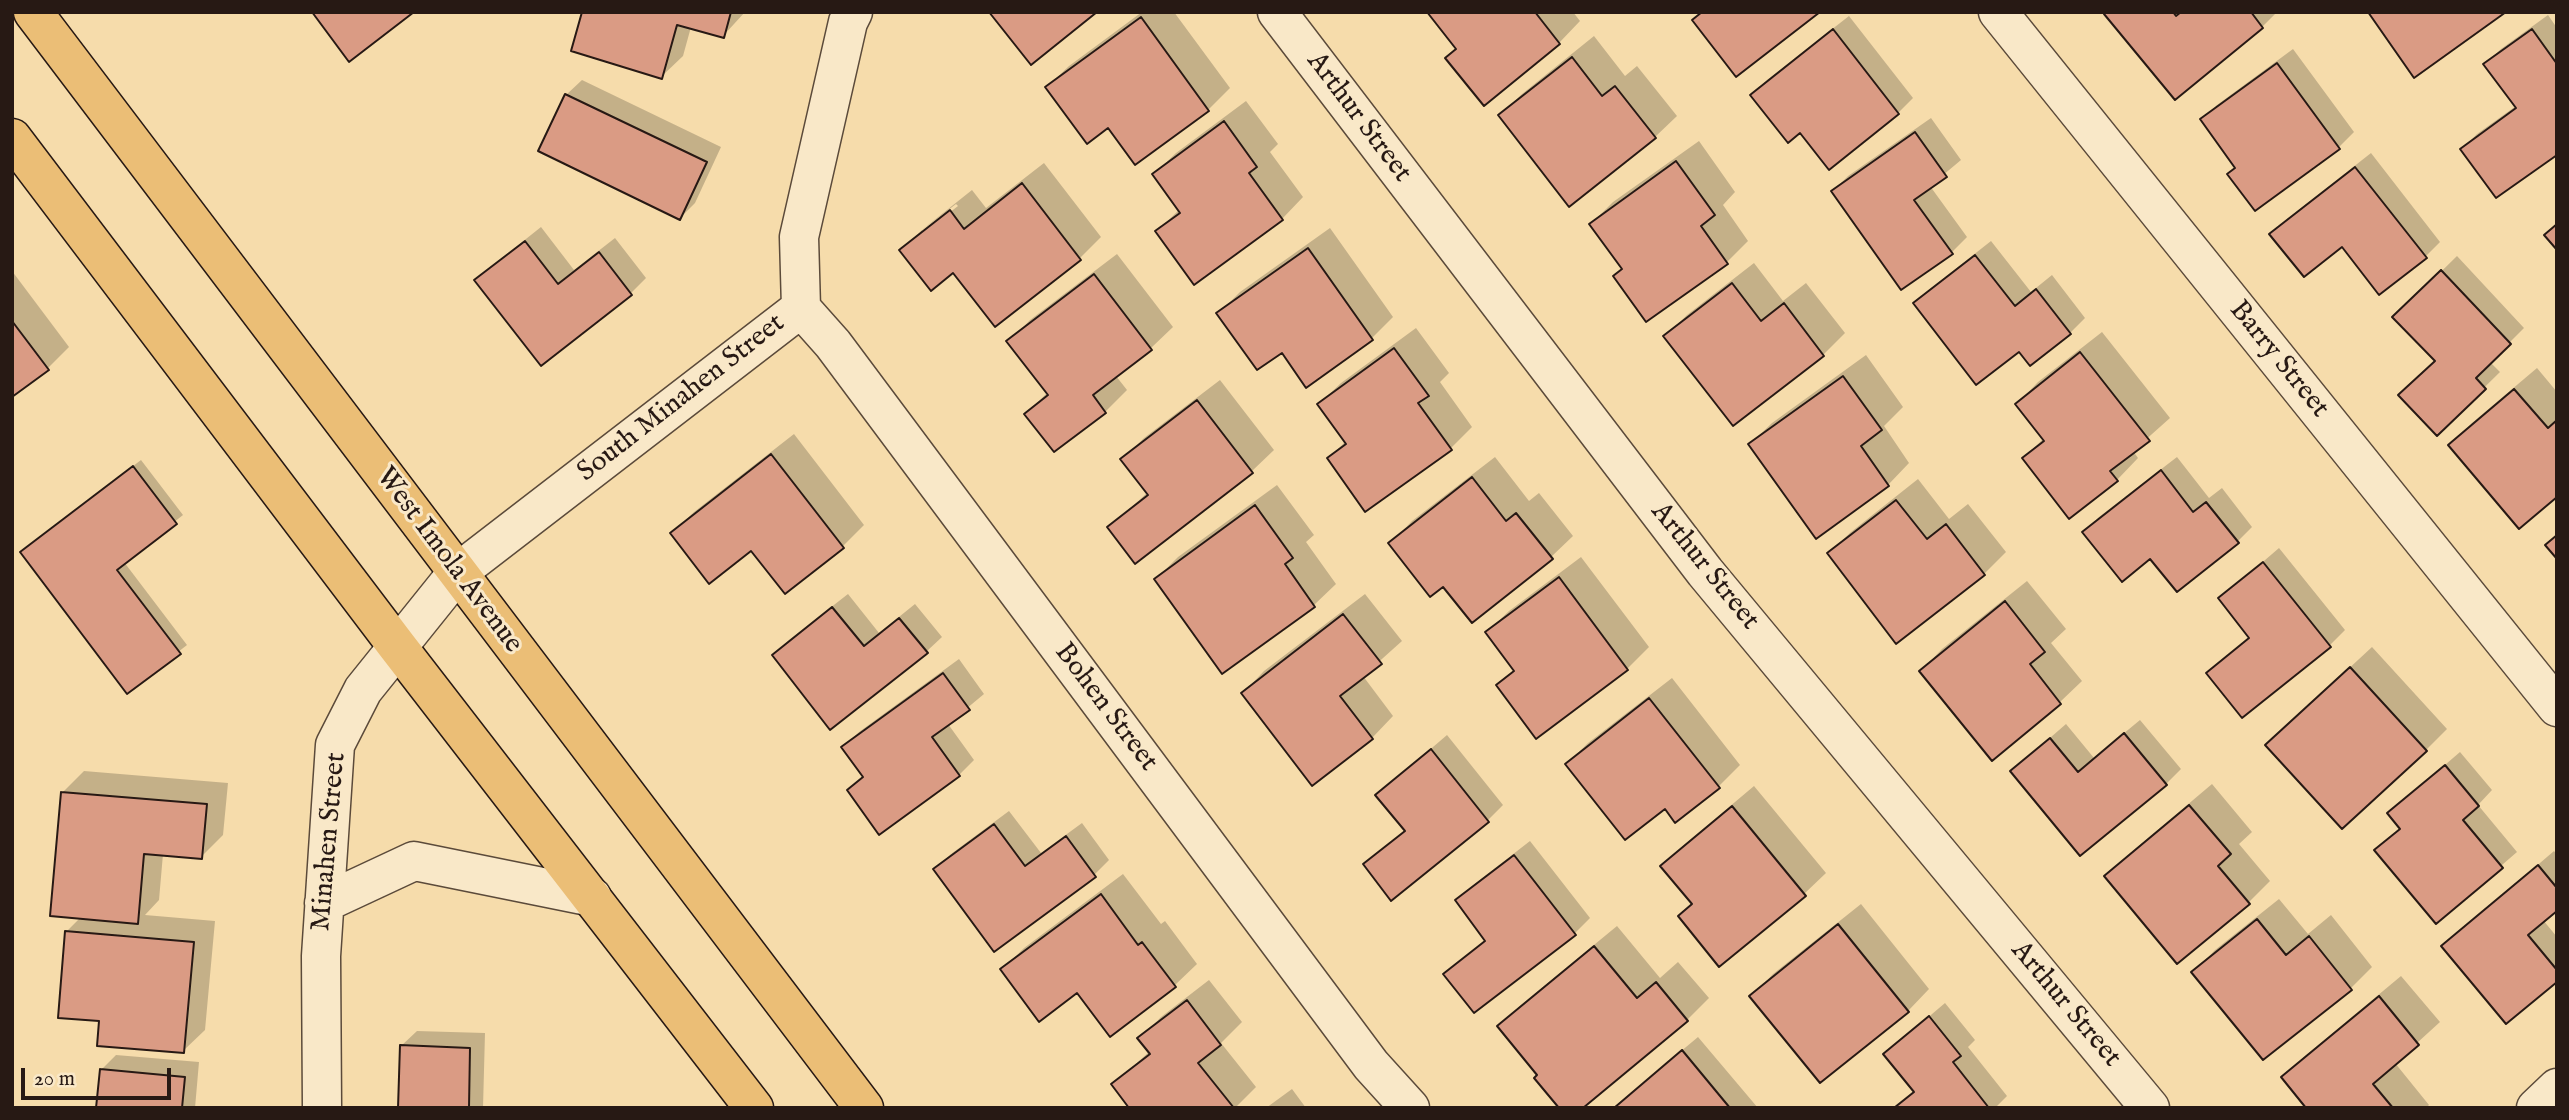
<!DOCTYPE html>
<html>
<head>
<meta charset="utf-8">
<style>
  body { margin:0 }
  #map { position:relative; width:2569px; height:1120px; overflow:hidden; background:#f6dcab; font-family:"IM FELL English",serif }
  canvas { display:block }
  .frame { position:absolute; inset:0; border:14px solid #271914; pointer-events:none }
  .scale { position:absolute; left:21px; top:1068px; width:150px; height:32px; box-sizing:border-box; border:4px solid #271914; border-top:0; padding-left:9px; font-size:21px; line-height:24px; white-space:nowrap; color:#271914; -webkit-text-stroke:5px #f9e8c8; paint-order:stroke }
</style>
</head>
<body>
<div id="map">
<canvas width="2569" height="1120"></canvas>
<div class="frame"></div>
<div class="scale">20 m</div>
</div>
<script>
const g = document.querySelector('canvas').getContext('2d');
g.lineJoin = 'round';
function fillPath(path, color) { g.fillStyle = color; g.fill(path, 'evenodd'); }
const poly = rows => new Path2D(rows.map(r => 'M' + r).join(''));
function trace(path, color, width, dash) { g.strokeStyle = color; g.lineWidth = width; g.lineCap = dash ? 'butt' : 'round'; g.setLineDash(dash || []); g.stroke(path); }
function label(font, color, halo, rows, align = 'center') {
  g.font = font + ' "IM FELL English",serif'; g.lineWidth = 6; g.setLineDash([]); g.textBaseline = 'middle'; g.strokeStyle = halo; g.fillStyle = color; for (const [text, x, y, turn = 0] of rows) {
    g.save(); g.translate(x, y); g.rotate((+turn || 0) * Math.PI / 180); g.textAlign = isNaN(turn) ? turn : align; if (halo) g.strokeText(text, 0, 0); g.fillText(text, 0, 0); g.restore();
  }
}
const shadow = poly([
  [584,12,745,12,723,36,691,27,683,56,661,77],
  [1142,12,1174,12,1230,88,1208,110,1109,126,1047,87,1069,66],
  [1429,12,1573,12,1580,21,1559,43,1458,48],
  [2108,12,2277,12,2262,27,2175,97],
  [2548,15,2557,28,2557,153,2462,149,2477,134,2516,106,2485,64,2501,49],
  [1849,16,1913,98,1898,113,1829,167,1800,130,1752,95,1767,80],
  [1594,36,1625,76,1637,66,1677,116,1655,137,1500,115,1522,94],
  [2293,49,2354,132,2339,147,2237,167,2202,120,2217,105],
  [582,80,721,147,695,203,680,218,540,150,566,95],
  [1246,101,1278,144,1270,152,1303,197,1282,219,1157,231,1180,209,1154,174,1176,153],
  [1931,118,1961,160,1930,186,1967,237,1952,252,1833,191,1848,176],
  [1699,141,1735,192,1723,205,1748,241,1727,262,1624,268,1591,224,1613,202],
  [2371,153,2440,242,2425,257,2272,234,2287,219],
  [1044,163,1101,237,1080,258,995,324,954,270,901,251,923,229,972,190,986,208],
  [956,204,958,206,922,234,922,230],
  [541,227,574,270,615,238,646,278,631,293,541,363,477,281,492,266],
  [1330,228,1393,317,1372,338,1306,385,1282,350,1219,313,1240,292],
  [1991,241,2031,292,2052,275,2085,318,2070,333,2020,349,1915,304,1930,289],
  [1117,254,1173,327,1151,348,1116,376,1127,390,1105,412,1026,414,1048,392,1009,342,1030,320],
  [2457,256,2524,328,2490,362,2500,372,2437,434,2437,360,2395,317],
  [1754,263,1783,301,1806,283,1845,333,1823,355,1734,424,1666,336,1687,315],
  [12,271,69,347,47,369,12,395],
  [1416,328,1449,373,1440,382,1472,427,1451,448,1329,458,1346,441,1319,404,1341,383],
  [2102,332,2170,418,2133,451,2138,458,2117,480,2024,458,2044,438,2017,404,2038,382],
  [1866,355,1903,407,1884,426,1909,463,1888,485,1750,444,1772,423],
  [2537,368,2557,392,2557,495,2450,445,2472,423],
  [1220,380,1274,450,1252,471,1136,562,1110,527,1148,492,1122,460,1144,438],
  [794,434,864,525,842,547,751,549,672,533,694,512],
  [1495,457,1529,501,1539,493,1573,536,1551,557,1443,585,1391,543,1412,521],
  [2177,457,2209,498,2222,488,2252,527,2237,542,2150,556,2084,532,2099,517],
  [141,460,183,515,124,562,187,645,127,692,29,545],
  [1918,479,1949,519,1968,504,2006,552,1984,574,1897,641,1829,553,1851,532],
  [1277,485,1314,535,1306,542,1336,584,1314,605,1223,672,1156,579,1178,557],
  [2279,548,2345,630,2330,645,2242,716,2208,673,2250,636,2221,598],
  [1581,557,1649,647,1627,669,1498,685,1515,669,1487,632,1509,611],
  [2027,581,2066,629,2051,643,2082,681,2060,702,1992,758,1921,671,1942,649],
  [848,594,879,633,915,604,942,637,927,651,831,727,774,655,789,640],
  [1365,594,1402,641,1363,676,1393,716,1372,738,1243,693,1264,671],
  [2372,647,2447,729,2426,750,2289,724],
  [959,659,984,694,948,724,974,760,959,775,880,832,849,790,864,775,844,747,859,732],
  [1672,678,1740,765,1719,786,1676,820,1665,806,1567,764,1588,743],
  [2140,720,2181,769,2166,784,2012,771,2066,724,2094,758],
  [1447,735,1503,805,1488,820,1391,898,1365,865,1405,830,1377,795],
  [2460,752,2492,790,2478,805,2517,852,2436,922,2376,850,2401,828,2389,813],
  [84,771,228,783,223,835,201,857,163,854,159,900,145,915,215,921,205,1030,183,1051,101,1019,67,931,81,917,62,793],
  [2212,784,2252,832,2239,844,2270,881,2248,903,2106,877,2128,855],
  [1754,786,1826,873,1804,894,1680,916,1693,903,1663,866,1684,845],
  [1009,811,1041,853,1082,823,1109,860,1094,875,936,869,951,854],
  [1530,841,1590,918,1575,933,1474,1011,1446,974,1486,939,1457,901,1472,886],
  [2554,851,2557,855,2557,909,2543,920,2557,937,2557,980,2443,946],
  [1123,874,1161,924,1165,921,1197,964,1175,985,1110,1034,1077,991,1002,970,1024,948],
  [2279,899,2308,934,2331,915,2372,967,2351,988,2264,1058,2194,972,2215,950],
  [1861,904,1929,989,1908,1011,1752,996,1773,974],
  [1617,926,1660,978,1678,962,1709,998,1687,1020,1580,1108,1539,1075,1500,1026,1521,1005],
  [2401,976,2440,1022,2395,1063,2429,1105,2426,1108,2308,1108,2284,1077,2305,1056],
  [1209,980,1242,1022,1221,1043,1256,1087,1235,1108,1132,1108,1114,1084,1150,1051,1140,1039,1161,1017],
  [1945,1003,1975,1040,1968,1047,2007,1096,1995,1108,1892,1108,1915,1090,1885,1054],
  [417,1031,485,1033,483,1108,400,1108,401,1046],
  [1698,1037,1758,1108,1613,1108],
  [116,1055,199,1062,195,1108,98,1108,101,1070],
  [1292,1089,1306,1108,1266,1108]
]);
const building = poly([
  [312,12,414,12,349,62,312,12],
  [582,12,731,12,724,38,677,25,662,79,571,51,582,12],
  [989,12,1097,12,1031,65,989,12],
  [1427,12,1535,12,1560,44,1484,106,1445,58,1456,49,1427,12],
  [1702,12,1820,12,1736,77,1692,20,1702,12],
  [2106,12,2173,12,2176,16,2181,12,2251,12,2263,28,2175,100,2104,14,2106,12],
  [2368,12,2506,12,2414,78,2368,12],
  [1141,17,1209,111,1135,165,1108,128,1087,144,1045,87,1141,17],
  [1833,29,1899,114,1829,170,1800,133,1788,143,1750,95,1833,29],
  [2532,29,2557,64,2557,155,2496,198,2460,149,2516,108,2483,64,2532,29],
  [1572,57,1602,96,1615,86,1656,138,1569,207,1498,115,1572,57],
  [2277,63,2340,149,2255,211,2227,174,2235,168,2200,119,2277,63],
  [565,94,707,162,680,220,538,151,565,94],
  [1224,121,1257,167,1249,173,1283,220,1194,285,1155,231,1180,213,1152,174,1224,121],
  [1915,132,1947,177,1914,200,1953,254,1901,290,1831,191,1915,132],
  [1676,161,1715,215,1701,226,1728,264,1646,322,1613,276,1622,269,1589,224,1676,161],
  [2355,167,2427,258,2379,295,2342,247,2304,277,2269,234,2355,167],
  [1022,183,1081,260,995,327,953,273,931,291,899,250,950,210,964,229,1022,183],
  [2557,224,2557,250,2544,235,2557,224],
  [525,241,558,284,599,252,632,295,541,366,474,280,525,241],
  [1308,248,1373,340,1306,388,1282,353,1257,370,1216,313,1308,248],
  [1975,255,2015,306,2036,289,2071,334,2030,366,2019,352,1976,385,1913,303,1975,255],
  [2441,270,2511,344,2476,378,2486,389,2437,436,2398,395,2435,361,2392,317,2441,270],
  [1094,274,1152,350,1093,395,1106,413,1054,452,1024,414,1048,395,1006,341,1094,274],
  [1732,283,1761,321,1784,303,1824,356,1733,426,1663,336,1732,283],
  [12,321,49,370,12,397,12,321],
  [1394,348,1429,396,1418,403,1452,450,1365,512,1327,458,1346,444,1317,404,1394,348],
  [2080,352,2150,441,2110,471,2118,481,2069,519,2022,458,2044,441,2015,404,2080,352],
  [1843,376,1882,430,1861,446,1889,486,1816,539,1748,444,1843,376],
  [2514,389,2548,428,2557,420,2557,497,2519,529,2448,445,2514,389],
  [1197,400,1253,473,1135,564,1107,527,1148,495,1120,459,1197,400],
  [771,454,844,548,785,594,751,551,709,584,670,533,771,454],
  [133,466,177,524,117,570,181,654,127,694,20,552,133,466],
  [2161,470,2193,512,2206,502,2239,543,2177,592,2150,559,2122,582,2082,532,2161,470],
  [1472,477,1506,521,1516,513,1553,559,1472,623,1443,587,1430,597,1388,543,1472,477],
  [1896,500,1927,539,1946,524,1985,575,1896,644,1827,553,1896,500],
  [1255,505,1293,558,1285,564,1315,607,1222,674,1154,579,1255,505],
  [2557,535,2557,559,2545,545,2557,535],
  [2263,562,2331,647,2242,718,2206,673,2249,638,2218,598,2263,562],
  [1559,577,1628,670,1536,739,1496,685,1514,671,1485,632,1559,577],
  [2005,601,2045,652,2030,664,2061,704,1992,761,1919,671,2005,601],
  [832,607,864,646,899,618,928,653,830,730,772,655,832,607],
  [1343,614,1382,664,1340,696,1373,739,1312,786,1241,693,1343,614],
  [2350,667,2427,751,2342,829,2265,745,2350,667],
  [943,673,970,710,932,737,960,776,879,835,847,790,863,777,841,747,943,673],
  [1649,698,1720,788,1675,823,1665,809,1625,840,1565,764,1649,698],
  [2124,733,2167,785,2080,856,2010,771,2050,738,2078,772,2124,733],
  [1431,749,1489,822,1391,901,1363,864,1405,831,1375,795,1431,749],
  [2445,765,2479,806,2463,820,2503,868,2436,924,2374,850,2400,829,2387,813,2445,765],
  [61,792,207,804,202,859,144,854,138,924,50,916,61,792],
  [2189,805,2231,854,2218,866,2250,904,2177,964,2104,876,2189,805],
  [1732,806,1806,896,1719,967,1678,916,1692,904,1660,866,1732,806],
  [994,824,1025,866,1066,836,1096,877,994,952,933,869,994,824],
  [1514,855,1576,935,1474,1013,1443,974,1485,941,1455,900,1514,855],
  [2538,865,2557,888,2557,911,2528,935,2557,970,2557,982,2506,1024,2441,946,2538,865],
  [1101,894,1138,945,1142,942,1176,987,1110,1037,1077,993,1039,1022,1000,969,1101,894],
  [2257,919,2286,955,2309,936,2352,990,2263,1060,2191,972,2257,919],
  [1838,924,1909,1012,1820,1083,1749,996,1838,924],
  [65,931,194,942,184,1053,97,1046,99,1021,58,1018,65,931],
  [1594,946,1637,998,1656,982,1688,1021,1583,1108,1559,1108,1534,1078,1537,1075,1497,1026,1594,946],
  [2379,996,2419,1045,2373,1084,2393,1108,2306,1108,2281,1077,2379,996],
  [1187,1000,1221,1045,1198,1063,1234,1108,1129,1108,1111,1084,1150,1054,1137,1038,1187,1000],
  [1929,1016,1961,1056,1953,1062,1989,1108,1894,1108,1914,1092,1883,1054,1929,1016],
  [400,1045,470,1048,469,1108,398,1108,400,1045],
  [1682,1050,1730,1108,1614,1108,1682,1050],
  [100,1069,185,1077,182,1108,96,1108,100,1069]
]);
const minor = poly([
  [1277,12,1705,572,2150,1108],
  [1998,12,2557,707],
  [801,308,833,344,1371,1065,1410,1108],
  [324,903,414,861,592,897],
  [322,1108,321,956,335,745,363,690,457,573,801,308,799,237,848,22,853,12],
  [2536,1108,2557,1088]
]);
const primary = poly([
  [33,12,864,1108],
  [12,138,397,646,754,1108]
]);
const streetNames = [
  ["Arthur Street",1358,118,53],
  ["Barry Street",2278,360,51],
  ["South Minahen Street",682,399,-38],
  ["West Imola Avenue",448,561,53],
  ["Arthur Street",1704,567,51],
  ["Bohen Street",1105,708,53],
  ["Minahen Street",330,842,-85],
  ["Arthur Street",2065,1005,50]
];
fillPath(shadow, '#0003');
fillPath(building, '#da9b84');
trace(building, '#271914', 2);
trace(minor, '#5b4a3a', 41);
trace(primary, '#271914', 41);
trace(minor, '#f9e8c8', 38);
trace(primary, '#ebbe76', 38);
label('28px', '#271914', '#f9e8c8', streetNames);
</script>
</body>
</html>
